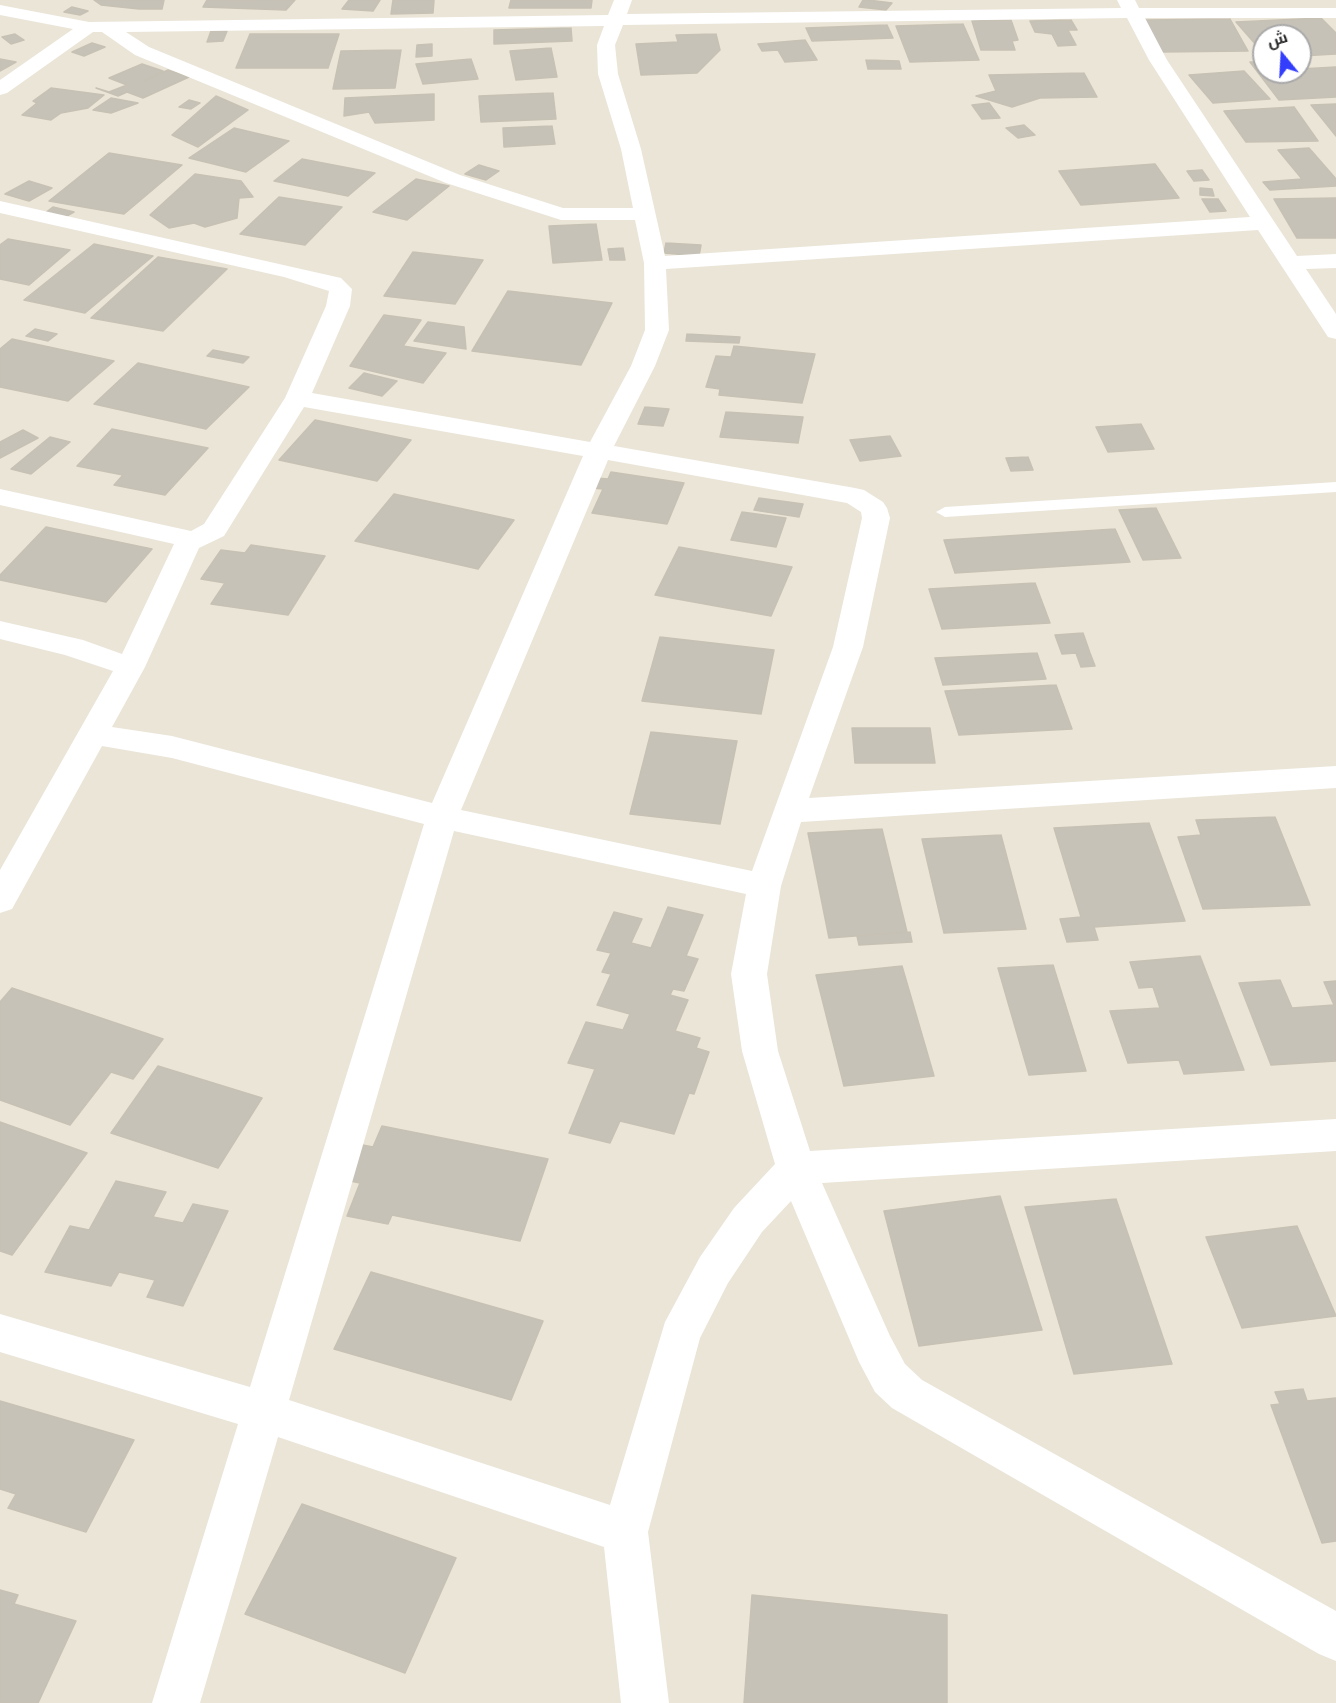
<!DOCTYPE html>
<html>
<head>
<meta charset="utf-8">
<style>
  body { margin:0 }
  #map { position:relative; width:1336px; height:1703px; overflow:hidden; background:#ebe5d8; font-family:"PT Sans",Cairo,sans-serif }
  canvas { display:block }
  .north { position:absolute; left:1252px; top:24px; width:60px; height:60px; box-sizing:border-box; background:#fff; border:2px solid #a9a9a9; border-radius:50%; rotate:342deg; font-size:16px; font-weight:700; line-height:24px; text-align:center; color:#282828 }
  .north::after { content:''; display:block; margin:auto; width:21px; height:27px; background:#333efd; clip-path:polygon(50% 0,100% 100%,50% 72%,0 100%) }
</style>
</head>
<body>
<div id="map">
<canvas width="1336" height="1703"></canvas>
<div class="north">ش</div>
</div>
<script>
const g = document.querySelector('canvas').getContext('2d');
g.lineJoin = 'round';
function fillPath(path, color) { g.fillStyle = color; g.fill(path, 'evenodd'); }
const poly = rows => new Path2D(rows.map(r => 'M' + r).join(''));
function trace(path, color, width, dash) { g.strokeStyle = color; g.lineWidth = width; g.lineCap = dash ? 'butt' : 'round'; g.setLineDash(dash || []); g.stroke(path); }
const building = poly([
  [94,0,164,0,162,9,139,9,101,5,94,0],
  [207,0,295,0,286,10,203,7,207,0],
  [349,0,380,0,373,11,342,9,349,0],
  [393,0,434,0,433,13,391,14,393,0],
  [511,0,592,0,591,8,509,8,511,0],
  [863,0,868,0,892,3,886,10,859,7,863,0],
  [72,7,88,11,80,15,64,12,72,7],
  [1321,18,1336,33,1336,54,1300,56,1300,36,1264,36,1264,54,1236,22,1321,18],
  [1230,19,1248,51,1160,52,1144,20,1230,19],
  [1011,20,1018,40,1012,41,1015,50,981,50,972,21,1011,20],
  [1071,20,1077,30,1068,30,1076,45,1058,46,1052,34,1035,32,1030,21,1071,20],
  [963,24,979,60,910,62,896,26,963,24],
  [887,25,893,38,812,41,806,28,887,25],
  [571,28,572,41,494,44,494,30,571,28],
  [211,31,227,31,223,41,207,42,211,31],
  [15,34,24,40,11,44,2,37,15,34],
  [250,34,339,34,328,68,236,68,250,34],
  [716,34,720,50,697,73,641,75,636,44,678,42,676,35,716,34],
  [805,40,817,60,785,62,778,50,762,51,758,44,805,40],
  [92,43,105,47,84,56,72,52,92,43],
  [432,44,432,56,416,57,417,45,432,44],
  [551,48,557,77,516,80,510,51,551,48],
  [401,50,395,88,333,89,341,51,401,50],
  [0,59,16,62,0,71,0,59],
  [471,59,478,79,423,84,416,64,471,59],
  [866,60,899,61,901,69,868,69,866,60],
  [1250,62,1264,62,1264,72,1300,72,1300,69,1336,67,1336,97,1279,100,1250,62],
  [142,64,163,71,144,81,168,70,189,77,143,98,127,92,118,96,96,88,109,92,127,85,109,78,142,64],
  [1244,71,1270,99,1213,103,1189,75,1244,71],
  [1084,73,1097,97,1040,98,1012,107,976,96,996,91,989,75,1084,73],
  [51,88,104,95,88,108,61,113,51,120,22,115,37,103,33,101,51,88],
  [553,93,556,119,481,122,479,96,553,93],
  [434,94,434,120,375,123,369,112,344,116,345,98,434,94],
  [216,96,248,110,198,147,172,135,216,96],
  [111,98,138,103,111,113,93,110,111,98],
  [189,100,200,103,191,109,179,107,189,100],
  [989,103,1000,118,982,119,972,105,989,103],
  [1336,104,1336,136,1311,105,1336,104],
  [1294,107,1318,141,1246,142,1224,111,1294,107],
  [1024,125,1035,135,1018,138,1006,128,1024,125],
  [552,126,555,144,504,147,503,128,552,126],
  [234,128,289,141,246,172,189,158,234,128],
  [1309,148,1336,179,1336,186,1270,190,1263,182,1302,179,1278,150,1309,148],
  [109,153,182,165,124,214,49,201,109,153],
  [302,159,375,173,348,196,274,181,302,159],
  [1155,164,1179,198,1081,205,1059,171,1155,164],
  [479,165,499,171,486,180,465,174,479,165],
  [1202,170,1209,180,1194,181,1187,171,1202,170],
  [195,174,241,181,253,197,239,198,237,218,205,227,194,223,169,228,150,215,195,174],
  [416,179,449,186,407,220,373,212,416,179],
  [29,181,52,188,29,201,5,194,29,181],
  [1200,188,1212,189,1214,196,1200,195,1200,188],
  [279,197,342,207,305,245,240,234,279,197],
  [1336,198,1336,238,1297,238,1274,199,1336,198],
  [1202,199,1218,199,1226,211,1210,212,1202,199],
  [53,207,74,212,65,217,45,213,53,207],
  [596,224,602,260,553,263,549,226,596,224],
  [8,239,70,250,29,285,0,279,0,245,8,239],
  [666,243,701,245,699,256,664,253,666,243],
  [94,244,153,256,85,313,24,300,94,244],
  [623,248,625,260,610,260,608,249,623,248],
  [413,252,483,260,455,304,384,296,413,252],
  [158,257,227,269,163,331,91,318,158,257],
  [508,291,612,303,581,365,472,351,508,291],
  [384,315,421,320,403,346,446,353,423,383,350,366,384,315],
  [428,322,464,327,466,349,414,341,428,322],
  [35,329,57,334,48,341,26,336,35,329],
  [687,334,740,337,739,343,686,341,687,334],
  [12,339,114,361,68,401,0,387,0,349,12,339],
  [734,346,815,354,802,403,719,395,720,389,706,387,716,356,731,357,734,346],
  [213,350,249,357,243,363,207,356,213,350],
  [138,363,249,387,206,429,94,404,138,363],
  [364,373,397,381,382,396,349,388,364,373],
  [645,407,669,409,663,426,638,424,645,407],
  [726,412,803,417,798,443,720,437,726,412],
  [315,420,411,440,377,481,279,460,315,420],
  [1141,424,1154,449,1108,452,1096,427,1141,424],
  [112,429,208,448,165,495,114,485,123,475,77,466,112,429],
  [23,430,38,438,0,458,0,442,23,430],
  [890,436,901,456,860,461,850,440,890,436],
  [50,437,70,442,31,474,11,469,50,437],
  [1028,457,1033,470,1011,471,1006,458,1028,457],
  [611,472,684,483,667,524,592,513,603,489,592,488,597,478,608,479,611,472],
  [394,494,514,520,478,569,355,541,394,494],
  [759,498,803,504,799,517,754,510,759,498],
  [1156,508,1181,558,1143,560,1119,510,1156,508],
  [742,512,786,518,776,547,731,540,742,512],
  [46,527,152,549,106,602,0,580,0,575,46,527],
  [1115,529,1130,562,955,573,944,540,1115,529],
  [251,545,325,556,288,615,211,604,225,583,201,579,221,550,245,553,251,545],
  [679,547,792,567,771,616,655,595,679,547],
  [1035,583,1050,623,942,629,929,589,1035,583],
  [1083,633,1090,653,1095,666,1081,667,1076,653,1062,654,1055,635,1083,633],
  [660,637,774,650,761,714,642,701,660,637],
  [1037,653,1046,679,943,685,935,658,1037,653],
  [1056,685,1072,729,959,735,945,691,1056,685],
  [852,728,930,728,935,763,855,763,852,728],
  [651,732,737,741,720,824,630,814,651,732],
  [1275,817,1310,905,1203,909,1178,837,1201,835,1196,820,1275,817],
  [1149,823,1185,921,1094,927,1098,940,1067,942,1060,919,1081,917,1054,828,1149,823],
  [882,829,907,932,829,938,808,833,882,829],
  [1001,835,1026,929,944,933,922,839,1001,835],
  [668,907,703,915,686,956,698,959,684,991,673,989,670,995,688,1000,675,1031,700,1038,696,1048,709,1052,694,1094,689,1093,674,1134,620,1121,610,1143,569,1133,595,1069,568,1063,586,1022,623,1030,630,1014,597,1005,611,974,602,972,611,953,597,950,614,912,642,919,631,943,651,948,668,907],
  [910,932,912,942,859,945,857,936,910,932],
  [1200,956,1244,1070,1184,1074,1179,1060,1128,1063,1110,1011,1160,1008,1153,987,1139,988,1130,962,1200,956],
  [1053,965,1086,1071,1029,1075,998,968,1053,965],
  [902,966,934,1076,844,1086,816,975,902,966],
  [1280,980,1292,1008,1334,1005,1324,982,1336,981,1336,1061,1271,1065,1239,983,1280,980],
  [12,988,163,1039,133,1079,111,1072,70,1125,0,1100,0,1002,12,988],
  [158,1066,262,1098,218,1168,111,1133,158,1066],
  [0,1122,87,1153,12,1255,0,1251,0,1122],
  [382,1126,548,1159,520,1241,392,1215,388,1224,347,1216,360,1183,336,1178,352,1143,373,1147,382,1126],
  [116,1181,166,1192,153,1217,183,1223,193,1204,228,1211,183,1306,147,1297,155,1280,119,1272,111,1286,45,1272,70,1226,89,1230,116,1181],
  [1000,1196,1042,1330,919,1346,884,1211,1000,1196],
  [1116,1199,1172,1364,1074,1374,1025,1207,1116,1199],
  [1297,1226,1336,1316,1242,1328,1206,1237,1297,1226],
  [371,1272,543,1321,511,1400,334,1349,371,1272],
  [1303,1389,1307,1401,1336,1398,1336,1541,1322,1543,1271,1405,1280,1404,1275,1392,1303,1389],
  [0,1401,134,1440,86,1532,8,1508,16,1494,0,1489,0,1401],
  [302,1504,456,1558,405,1673,245,1614,302,1504],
  [0,1590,18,1595,14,1604,76,1621,38,1703,0,1703,0,1590],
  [752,1595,947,1615,947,1703,744,1703,752,1595]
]);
const lane = poly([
  [1336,482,1336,492,945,517,936,512,945,507,1336,482]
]);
const street = poly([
  [614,0,632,0,627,14,1121,8,1117,0,1135,0,1139,8,1336,8,1336,18,1145,18,1167,60,1297,256,1336,254,1336,268,1306,269,1336,314,1336,339,1328,337,1258,230,666,269,669,330,655,366,614,446,855,488,864,490,883,502,887,508,890,518,863,647,809,798,1336,766,1336,788,801,822,781,886,767,974,778,1051,810,1151,1336,1119,1336,1151,822,1183,890,1336,905,1364,922,1380,1336,1611,1336,1661,1319,1654,892,1408,875,1392,859,1362,791,1201,762,1232,728,1283,700,1338,648,1532,669,1703,621,1703,604,1547,278,1437,200,1703,152,1703,238,1424,0,1352,0,1314,250,1387,424,824,172,758,102,746,12,909,0,913,0,870,113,671,65,655,0,639,0,621,83,640,122,654,174,544,0,505,0,489,191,531,204,524,285,398,326,306,329,291,284,277,0,213,0,201,341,278,352,289,350,306,312,393,590,442,631,366,645,330,644,263,635,220,561,220,446,183,135,55,102,32,93,32,7,93,0,95,0,80,73,29,0,15,0,5,89,22,608,15,614,0],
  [1127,18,1149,60,1250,217,665,256,641,149,618,74,615,45,623,25,1127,18],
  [604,26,597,45,598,74,621,149,633,208,563,208,460,175,149,47,126,32,604,26],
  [304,407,583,456,432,803,172,736,112,727,145,667,199,548,224,536,304,407],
  [608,460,847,503,861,512,862,518,833,647,752,871,461,810,608,460],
  [454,831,746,894,731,974,742,1051,775,1164,734,1208,700,1257,665,1322,610,1505,289,1400,454,831]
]);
fillPath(building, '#c6c2b8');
trace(building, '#c6c1b3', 1.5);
fillPath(lane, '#fff');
fillPath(street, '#fff');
</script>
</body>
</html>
